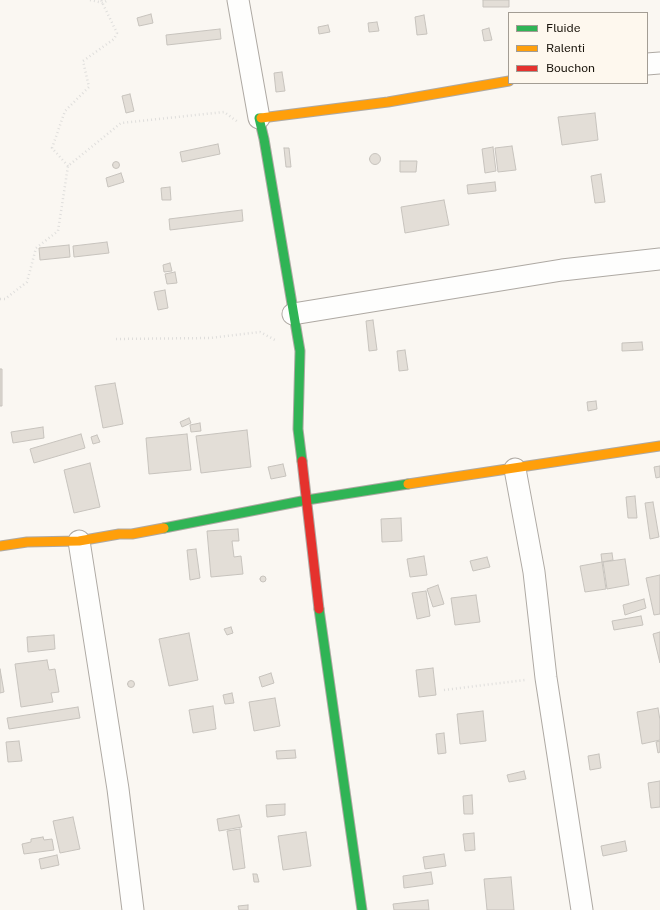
<!DOCTYPE html>
<html>
<head>
<meta charset="utf-8">
<style>
  body { margin:0 }
  #map { position:relative; width:660px; height:910px; overflow:hidden; background:#faf7f2; font-family:"Public Sans",sans-serif }
  canvas { display:block }
  .legend { position:absolute; left:508px; top:12px; width:140px; height:72px; box-sizing:border-box; background:#fef8ee; border:1px solid #a39d94; margin:0; padding:5px 7px; list-style:none; font-size:12px; color:#1a150c }
  .legend li { display:flex; align-items:center; gap:8px; height:20px }
  .legend b { width:20px; border:1px solid #a39d94 }
</style>
</head>
<body>
<div id="map">
<canvas width="660" height="910"></canvas>
<ul class="legend">
<li><b style="height:5px;background:#30b455"></b>Fluide</li>
<li><b style="height:5px;background:#ff9f0a"></b>Ralenti</li>
<li><b style="height:5px;background:#e5322d"></b>Bouchon</li>
</ul>
</div>
<script>
const g = document.querySelector('canvas').getContext('2d');
g.lineJoin = 'round';
function fillPath(path, color) { g.fillStyle = color; g.fill(path, 'evenodd'); }
const poly = rows => new Path2D(rows.map(r => 'M' + r).join(''));
function trace(path, color, width, dash) { g.strokeStyle = color; g.lineWidth = width; g.lineCap = dash ? 'butt' : 'round'; g.setLineDash(dash || []); g.stroke(path); }
const building = poly([
  [483,0,509,0,509,7,483,7,483,0],
  [151,14,153,23,139,26,137,18,151,14],
  [424,15,427,34,417,35,415,17,424,15],
  [377,22,379,31,369,32,368,23,377,22],
  [328,25,330,32,319,34,318,27,328,25],
  [489,28,492,40,484,41,482,30,489,28],
  [220,29,221,39,167,45,166,35,220,29],
  [282,72,285,91,276,92,274,73,282,72],
  [130,94,134,111,126,113,122,96,130,94],
  [595,113,598,140,562,145,558,117,595,113],
  [218,144,220,154,182,162,180,152,218,144],
  [512,146,516,170,498,172,495,148,512,146],
  [493,147,496,171,485,173,482,149,493,147],
  [284,148,289,148,291,167,286,167,284,148],
  '369.5 159a5.5 5.5 0 1 1 11 0a5.5 5.5 0 1 1-11 0Z',
  [400,161,417,161,416,172,400,172,400,161],
  '112.5 165a3.5 3.5 0 1 1 7 0a3.5 3.5 0 1 1-7 0Z',
  [121,173,124,182,108,187,106,178,121,173],
  [601,174,605,202,595,203,591,176,601,174],
  [495,182,496,191,468,194,467,185,495,182],
  [170,187,171,200,162,200,161,188,170,187],
  [444,200,449,225,405,233,401,207,444,200],
  [242,210,243,221,170,230,169,219,242,210],
  [107,242,109,253,74,257,73,246,107,242],
  [69,245,70,257,40,260,39,248,69,245],
  [170,263,172,271,164,272,163,265,170,263],
  [175,272,177,283,167,284,165,274,175,272],
  [165,290,168,308,158,310,154,292,165,290],
  [373,320,377,350,369,351,366,321,373,320],
  [642,342,643,350,622,351,622,343,642,342],
  [405,350,408,370,399,371,397,351,405,350],
  [0,369,2,369,2,406,0,406,0,369],
  [115,383,123,424,103,428,95,386,115,383],
  [596,401,597,409,588,411,587,402,596,401],
  [189,418,191,423,182,427,180,422,189,418],
  [200,423,201,431,191,432,190,425,200,423],
  [43,427,44,438,13,443,11,432,43,427],
  [247,430,251,467,201,473,196,436,247,430],
  [81,434,85,448,34,463,30,449,81,434],
  [187,434,191,470,149,474,146,438,187,434],
  [97,435,100,442,93,444,91,437,97,435],
  [90,463,100,507,74,513,64,470,90,463],
  [283,464,286,476,271,479,268,467,283,464],
  [660,466,660,477,656,478,654,467,660,466],
  [635,496,637,518,628,518,626,497,635,496],
  [653,502,659,537,650,539,645,503,653,502],
  [401,518,402,541,382,542,381,519,401,518],
  [238,529,239,541,232,541,234,557,241,556,243,574,211,577,207,531,238,529],
  [196,549,200,578,190,580,187,550,196,549],
  [612,553,613,560,602,562,601,554,612,553],
  [424,556,427,575,410,577,407,559,424,556],
  [487,557,490,567,473,571,470,561,487,557],
  [625,559,629,585,607,589,603,562,625,559],
  [602,562,606,589,585,592,580,566,602,562],
  [660,575,660,614,654,615,646,578,660,575],
  '260 579a3 3 0 1 1 6 0a3 3 0 1 1-6 0Z',
  [438,585,444,604,433,607,427,589,438,585],
  [426,591,430,616,417,619,412,593,426,591],
  [476,595,480,622,455,625,451,598,476,595],
  [644,599,646,608,625,615,623,605,644,599],
  [641,616,643,625,614,630,612,621,641,616],
  [231,627,233,633,227,635,224,629,231,627],
  [660,632,660,663,653,634,660,632],
  [189,633,198,680,169,686,159,639,189,633],
  [54,635,55,649,28,652,27,637,54,635],
  [47,660,49,670,55,669,59,692,51,693,53,702,21,707,15,664,47,660],
  [433,668,436,695,419,697,416,670,433,668],
  [0,669,4,692,0,693,0,669],
  [271,673,274,683,262,687,259,677,271,673],
  '127.5 684a3.5 3.5 0 1 1 7 0a3.5 3.5 0 1 1-7 0Z',
  [232,693,234,703,225,704,223,695,232,693],
  [275,698,280,726,254,731,249,702,275,698],
  [213,706,216,729,193,733,189,710,213,706],
  [78,707,80,718,9,729,7,718,78,707],
  [658,708,660,720,660,740,642,744,637,712,658,708],
  [483,711,486,741,460,744,457,714,483,711],
  [444,733,446,753,438,754,436,734,444,733],
  [19,741,22,761,8,762,6,742,19,741],
  [660,741,660,752,658,753,656,742,660,741],
  [295,750,296,758,277,759,276,751,295,750],
  [599,754,601,768,590,770,588,756,599,754],
  [524,771,526,779,509,782,507,775,524,771],
  [660,781,660,807,651,808,648,783,660,781],
  [472,795,473,814,464,814,463,796,472,795],
  [285,804,285,815,267,817,266,805,285,804],
  [239,815,242,827,219,831,217,819,239,815],
  [73,817,80,849,60,853,53,821,73,817],
  [240,829,245,868,233,870,227,831,240,829],
  [306,832,311,866,283,870,278,836,306,832],
  [474,833,475,850,465,851,463,834,474,833],
  [43,837,44,840,52,839,54,850,24,854,22,844,31,842,31,839,43,837],
  [625,841,627,851,603,856,601,846,625,841],
  [444,854,446,866,425,869,423,857,444,854],
  [57,855,59,865,41,869,39,859,57,855],
  [431,872,433,884,404,888,403,876,431,872],
  [253,874,257,874,259,882,254,882,253,874],
  [511,877,514,910,487,910,484,879,511,877],
  [428,900,429,910,394,910,393,904,428,900],
  [248,905,248,910,239,910,238,906,248,905]
]);
const path = poly([
  [90,0,103,3,108,0],
  [68,166,52,148,65,111,89,87,83,61,114,39,117,33,101,0],
  [0,299,5,299,27,282,36,248,58,231,68,166,121,123,224,112,238,122],
  [116,339,210,338,260,332,277,341],
  [444,690,525,680]
]);
const street = poly([
  [238,0,259,118],
  [647,64,660,63],
  [293,314,562,270,660,259],
  [515,469,534,572,546,678,582,910],
  [79,541,118,789,133,910]
]);
const fast = poly([
  [261,118,259,118,264,139,300,351,298,429,302,461],
  [164,528,307,500,408,484],
  [319,609,362,910]
]);
const slow = poly([
  [261,118,388,102,509,81],
  [408,484,660,446],
  [0,546,27,542,79,541,119,534,132,534,164,528]
]);
const jam = poly([
  [302,461,319,609]
]);
fillPath(building, '#e3ded7');
trace(building, '#c7c3bd', 1);
trace(street, '#aea9a3', 23);
trace(fast, '#aea9a3', 11);
trace(slow, '#aea9a3', 11);
trace(jam, '#aea9a3', 11);
trace(path, '#dfdedc', 2.5, [1, 3]);
trace(street, '#fefefd', 21);
trace(fast, '#30b455', 9);
trace(slow, '#ff9f0a', 9);
trace(jam, '#e5322d', 9);
</script>
</body>
</html>
